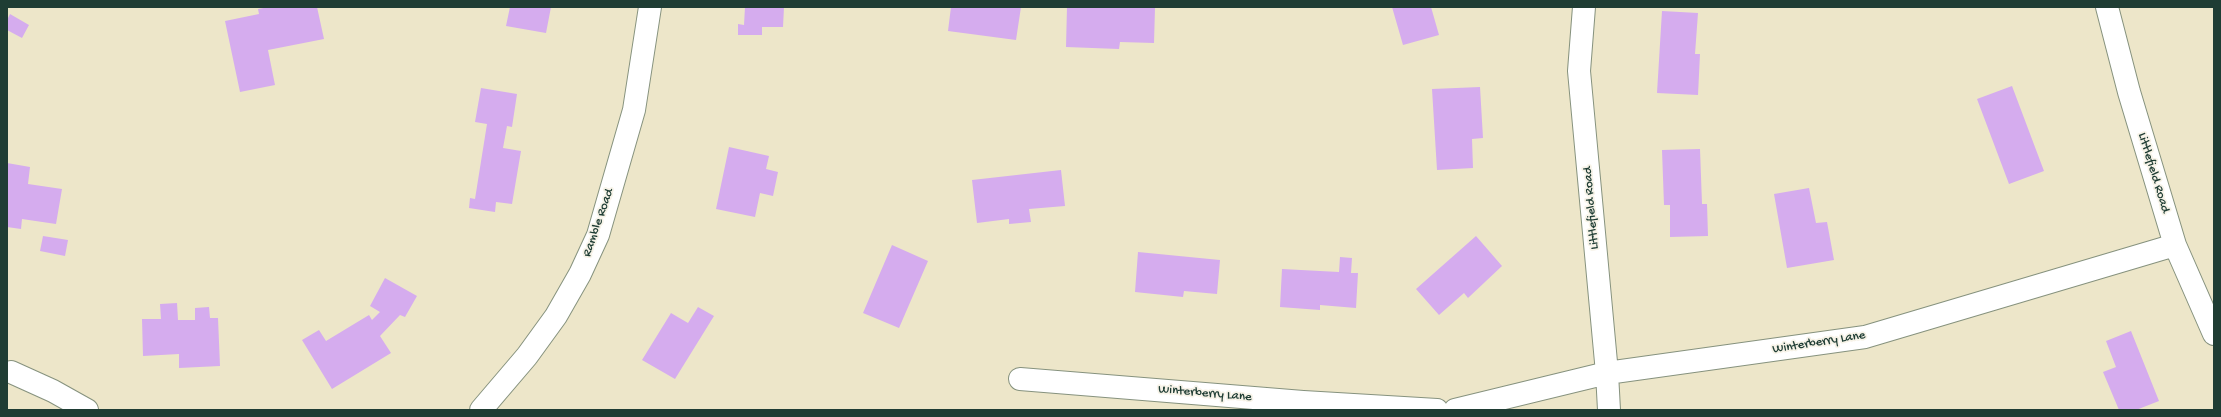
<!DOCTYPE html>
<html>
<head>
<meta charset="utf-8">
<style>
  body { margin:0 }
  #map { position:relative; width:2221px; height:417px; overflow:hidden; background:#ede6c9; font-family:"Gochi Hand",sans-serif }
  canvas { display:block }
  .frame { position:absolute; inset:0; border:8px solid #1f3d34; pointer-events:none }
</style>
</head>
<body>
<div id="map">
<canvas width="2221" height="417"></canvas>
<div class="frame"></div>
</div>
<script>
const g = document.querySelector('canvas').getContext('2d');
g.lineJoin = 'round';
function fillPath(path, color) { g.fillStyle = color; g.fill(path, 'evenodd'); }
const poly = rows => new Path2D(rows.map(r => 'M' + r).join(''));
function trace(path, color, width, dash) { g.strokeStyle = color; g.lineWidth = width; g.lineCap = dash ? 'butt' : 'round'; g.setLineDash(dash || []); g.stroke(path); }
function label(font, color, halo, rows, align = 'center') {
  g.font = font + ' "Gochi Hand",sans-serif'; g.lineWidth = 3.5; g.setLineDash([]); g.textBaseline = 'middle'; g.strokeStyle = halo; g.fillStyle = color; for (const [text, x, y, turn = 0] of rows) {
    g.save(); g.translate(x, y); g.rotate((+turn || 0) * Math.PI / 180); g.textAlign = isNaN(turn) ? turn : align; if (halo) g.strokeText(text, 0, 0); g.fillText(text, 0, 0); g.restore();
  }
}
const building = poly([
  [269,7,317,7,324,39,268,50,275,85,240,92,225,21,259,14,258,9],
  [510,7,551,7,546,33,506,26],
  [745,7,784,7,783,27,762,27,762,35,738,35,738,24,744,25],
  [951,7,1021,7,1016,40,948,31],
  [1067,7,1155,8,1154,43,1120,42,1119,49,1066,47],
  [1392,7,1431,7,1439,35,1403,45],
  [1662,11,1698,13,1695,54,1700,54,1698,95,1657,93],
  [10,14,29,25,22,38,7,30,7,20],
  [2012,86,2044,171,2009,184,1977,99],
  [1480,87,1483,138,1472,139,1473,168,1437,170,1432,89],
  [481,88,517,94,512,127,507,126,503,148,521,151,512,204,496,202,495,212,469,208,470,198,475,199,487,124,475,122],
  [729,147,769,156,766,169,778,172,773,196,760,193,755,217,716,209],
  [1700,149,1702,204,1707,204,1708,236,1670,237,1670,205,1664,205,1662,150],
  [7,163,30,167,28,184,62,189,56,224,22,219,21,229,7,227],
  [1061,170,1065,206,1029,209,1031,222,1009,224,1009,219,977,223,972,180],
  [1809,188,1816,223,1827,222,1834,260,1787,268,1774,194],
  [43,236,68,240,65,256,40,251],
  [1476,236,1502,266,1468,298,1464,293,1439,315,1416,289],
  [892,245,928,261,899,328,863,313],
  [1138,252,1220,260,1217,294,1184,291,1183,297,1135,292],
  [1340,257,1352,258,1351,273,1358,273,1356,308,1320,305,1320,310,1280,307,1282,269,1339,272],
  [385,278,417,296,405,317,400,315,380,336,391,353,332,389,302,340,319,330,326,341,369,315,372,320,380,312,370,306],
  [177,303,178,320,195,320,195,308,209,307,210,318,218,318,220,366,179,368,179,354,143,356,142,319,161,319,160,304],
  [698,307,714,316,675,379,642,360,671,313,688,323],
  [2131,331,2159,401,2136,410,2119,410,2103,372,2116,367,2106,341]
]);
const minor = poly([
  [1584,7,1579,71,1607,373,1609,410],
  [2107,7,2129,92,2175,245,2214,334],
  [11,372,53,391,87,410],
  [1020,379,1303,402,1437,410],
  [481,410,527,356,556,316,580,274,598,235,634,110,650,7],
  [1455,410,1607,373,1865,337,2175,245]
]);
const streetNames = [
  ["Littlefield Road",2153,173,73],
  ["Littlefield Road",1592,208,-95],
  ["Ramble Road",599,223,-71],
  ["Winterberry Lane",1819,343,-9],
  ["Winterberry Lane",1205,394,5]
];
fillPath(building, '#d5acee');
trace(minor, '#86927e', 24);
trace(minor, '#fff', 22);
label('13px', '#1f3d34', '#f7f3e8', streetNames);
</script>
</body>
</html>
